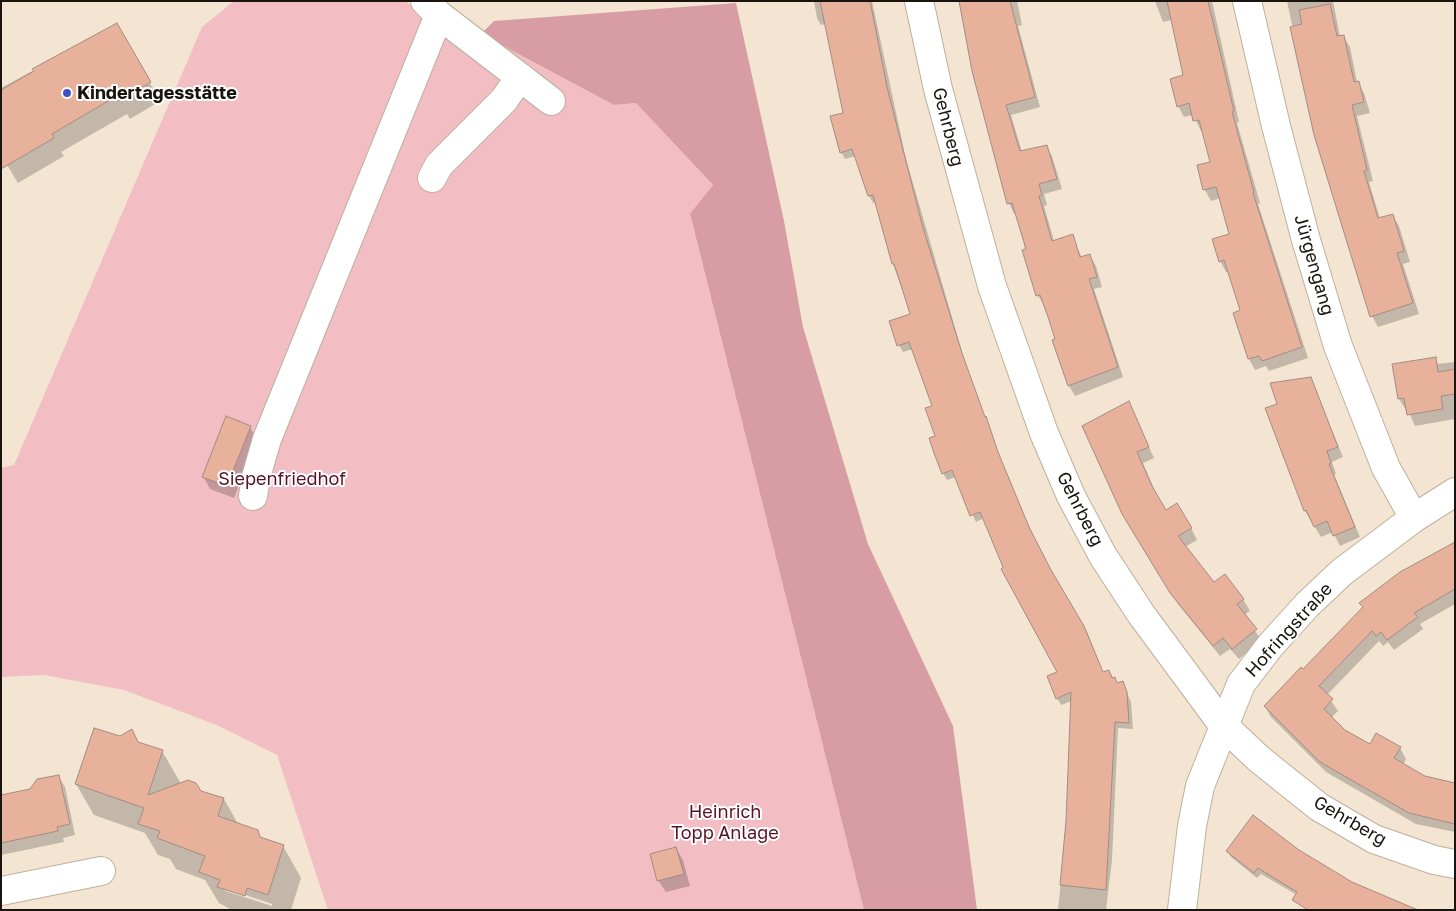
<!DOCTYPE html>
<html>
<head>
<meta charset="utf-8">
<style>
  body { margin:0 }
  #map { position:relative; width:1456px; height:911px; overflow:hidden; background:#f3e5d2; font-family:"Golos Text",sans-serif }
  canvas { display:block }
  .frame { position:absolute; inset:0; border:2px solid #19140d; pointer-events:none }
</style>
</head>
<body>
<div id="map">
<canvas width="1456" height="911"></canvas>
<div class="frame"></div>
</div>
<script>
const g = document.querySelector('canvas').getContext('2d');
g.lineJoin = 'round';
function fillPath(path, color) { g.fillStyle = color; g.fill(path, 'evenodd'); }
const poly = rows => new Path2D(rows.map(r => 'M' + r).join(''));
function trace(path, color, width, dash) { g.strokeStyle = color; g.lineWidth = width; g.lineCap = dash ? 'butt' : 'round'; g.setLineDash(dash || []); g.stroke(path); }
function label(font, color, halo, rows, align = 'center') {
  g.font = font + ' "Golos Text",sans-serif'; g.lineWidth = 4; g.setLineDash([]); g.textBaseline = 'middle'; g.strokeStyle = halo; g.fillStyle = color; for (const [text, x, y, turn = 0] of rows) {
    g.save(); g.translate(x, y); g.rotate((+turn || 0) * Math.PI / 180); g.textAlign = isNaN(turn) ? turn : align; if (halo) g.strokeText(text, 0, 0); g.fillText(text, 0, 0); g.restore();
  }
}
const green = poly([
  [234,1,405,1,480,58,481,34,614,105,636,103,713,185,690,215,864,910,328,910,277,755,219,726,124,690,44,675,1,677,1,468,14,465,202,27]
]);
const forest = poly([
  [736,3,784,221,803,327,868,544,953,726,977,910,864,910,690,214,713,185,636,103,614,105,481,34,494,21]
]);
const shadow = poly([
  [814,1,872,1,906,159,965,362,1001,461,1033,535,1054,577,1088,634,1103,673,1108,671,1118,684,1122,682,1131,702,1133,729,1118,728,1112,860,1106,910,1058,910,1067,821,1072,701,1061,705,1057,698,1059,672,1005,568,984,518,976,522,956,477,947,480,943,473,933,406,913,349,903,352,899,345,911,315,893,264,876,202,873,203,869,196,856,156,845,159,841,152,845,113,826,24,821,25,817,18],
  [960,1,1017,1,1022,25,1018,26,1040,107,1011,115,1022,152,1046,146,1052,156,1062,189,1044,194,1047,205,1044,206,1054,241,1072,236,1082,258,1090,256,1096,266,1102,287,1094,289,1123,377,1075,396,1069,386,1054,341,1056,340,1045,305,1037,295,1016,213,1014,214,1009,203],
  [1155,1,1212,1,1239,122,1237,123,1260,203,1258,204,1308,358,1269,371,1266,366,1255,370,1249,359,1234,314,1242,311,1229,271,1226,272,1220,261,1231,235,1220,198,1211,201,1205,190,1198,166,1211,163,1203,131,1201,131,1193,115,1184,117,1178,106,1184,76,1172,20,1163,22],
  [1287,1,1333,1,1340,37,1343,36,1350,47,1357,82,1364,93,1370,113,1357,116,1373,181,1369,182,1380,219,1392,215,1399,226,1410,262,1403,264,1419,314,1378,327,1372,316,1315,134],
  [117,25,160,101,130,119,127,114,61,152,64,156,18,183,1,155,1,88],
  [1435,358,1438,364,1455,362,1455,419,1415,426,1408,410,1406,410,1399,399],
  [1310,378,1343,457,1332,462,1336,474,1334,475,1360,537,1340,546,1333,532,1321,537,1305,511,1267,409,1279,404],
  [1129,403,1154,458,1143,463,1158,498,1165,511,1191,528,1197,540,1185,547,1214,584,1243,599,1250,611,1244,615,1262,641,1239,659,1230,649,1220,656,1178,604,1130,525],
  [250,427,257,440,234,498,210,489,203,476],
  [1455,542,1455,604,1420,624,1423,629,1394,650,1388,642,1383,646,1379,641,1327,695,1338,711,1331,718,1345,731,1370,746,1400,748,1406,759,1403,765,1424,778,1455,785,1455,832,1416,824,1326,772,1271,717,1265,706,1303,671,1364,608,1361,603],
  [138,743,162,751,180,782,179,785,224,799,238,824,257,831,262,839,283,846,301,878,291,910,232,910,219,903,205,880,176,869,170,859,158,855,145,833,94,815,76,784],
  [225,888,272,904,272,906,225,891],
  [58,776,65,787,75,835,63,838,64,842,1,855,1,797,31,790],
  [676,848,683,860,690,886,666,892,658,880],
  [1227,851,1298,851,1351,883,1297,895,1261,874,1257,878,1231,857]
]);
const building = poly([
  [820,1,870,1,887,87,923,228,962,353,985,417,986,416,998,452,1029,527,1051,570,1084,626,1103,672,1109,670,1112,678,1115,677,1117,683,1123,681,1127,692,1129,723,1115,722,1106,890,1060,885,1066,821,1071,692,1056,699,1047,676,1057,672,1001,569,1003,567,980,512,970,516,952,470,942,474,934,453,929,438,935,436,925,408,932,406,909,342,897,346,889,321,910,314,901,285,894,264,892,264,873,195,868,196,852,149,840,153,830,116,843,113,820,1],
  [959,1,1010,1,1035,97,1006,105,1020,151,1047,145,1057,179,1039,184,1042,195,1039,196,1052,241,1073,234,1080,257,1090,254,1097,277,1089,279,1118,367,1068,386,1052,340,1055,339,1048,317,1040,295,1036,296,1022,250,1026,249,1012,203,1007,204,972,71,959,1],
  [1167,1,1208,1,1234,111,1232,112,1254,192,1253,193,1302,347,1262,361,1259,356,1248,359,1233,313,1240,310,1224,260,1219,262,1212,239,1229,234,1216,187,1203,190,1200,178,1197,165,1210,162,1199,120,1193,121,1189,103,1177,107,1170,79,1183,75,1167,1],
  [1330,4,1337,36,1344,35,1354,82,1359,81,1364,102,1352,105,1367,170,1364,171,1378,218,1393,214,1404,251,1397,253,1413,303,1370,317,1314,135,1290,27,1302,24,1299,10,1330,4],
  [117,23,151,82,118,101,115,97,52,134,54,138,1,169,1,90,34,71,32,69,117,23],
  [1436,357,1438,372,1455,369,1455,394,1441,396,1443,409,1407,415,1404,398,1398,399,1392,364,1436,357],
  [1311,377,1338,447,1327,451,1331,463,1329,464,1355,527,1333,536,1327,521,1314,527,1306,510,1304,511,1265,408,1277,404,1270,383,1311,377],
  [1129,401,1149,447,1137,452,1152,486,1166,510,1177,503,1192,528,1178,536,1214,582,1225,574,1244,599,1237,604,1257,629,1232,649,1223,638,1213,646,1170,593,1122,514,1082,426,1129,401],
  [226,416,251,426,227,486,202,477,226,416],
  [1455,542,1455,589,1414,613,1418,617,1387,640,1381,632,1376,636,1372,631,1319,686,1333,699,1324,709,1345,730,1370,744,1376,733,1401,747,1394,758,1425,776,1455,783,1455,824,1409,813,1320,762,1264,706,1301,667,1303,669,1363,607,1359,603,1400,572,1455,542],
  [94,728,120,736,132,729,138,742,163,750,148,795,188,780,196,783,201,791,224,798,218,816,258,830,260,837,284,845,268,895,247,888,245,896,217,887,220,880,199,872,205,856,157,838,160,831,138,824,144,808,75,784,94,728],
  [59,775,70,824,57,827,58,831,1,843,1,795,30,789,37,779,59,775],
  [1253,815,1299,850,1352,882,1418,910,1308,910,1292,900,1297,892,1258,868,1254,873,1226,851,1253,815],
  [676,847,684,874,657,881,650,854,676,847]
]);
const minor = poly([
  [425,1,439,15,551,101],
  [919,1,938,89,992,286,1044,433,1071,496,1103,556,1141,614,1223,725,1259,759,1319,807,1374,839,1434,860,1455,864],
  [1247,1,1276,126,1306,240,1338,346,1386,468,1414,518],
  [432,178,439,165,504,100,520,77],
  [253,496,256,477,267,439,439,15],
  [1,891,101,871],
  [1182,910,1192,826,1200,786,1241,684,1270,646,1307,605,1342,572,1414,518,1455,492]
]);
const markers = [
  [67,93,5,"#3f52c5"]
];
const poiNames = [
  ["Kindertagesstätte",77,93]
];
const streetNames = [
  ["Gehrberg",948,127,76],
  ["Jürgengang",1314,265,74],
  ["Gehrberg",1080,509,63],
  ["Hofringstraße",1289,630,-48],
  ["Gehrberg",1350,821,30]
];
const parkNames = [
  ["Siepenfriedhof",282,479],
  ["Heinrich",725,812],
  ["Topp Anlage",725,833]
];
fillPath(green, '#f2bec4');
fillPath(forest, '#d89da4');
fillPath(shadow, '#0003');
fillPath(building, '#e7b19b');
trace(building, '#a28c83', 1);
trace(minor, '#bdb09d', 30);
trace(minor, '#fff', 28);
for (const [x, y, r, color] of markers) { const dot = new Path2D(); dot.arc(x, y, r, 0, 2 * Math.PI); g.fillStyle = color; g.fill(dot); trace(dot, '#fff', 2); }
label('bold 18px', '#19140d', '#fff', poiNames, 'left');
label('18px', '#19140d', '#fff', streetNames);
label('18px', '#581224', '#fff', parkNames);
</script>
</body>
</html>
